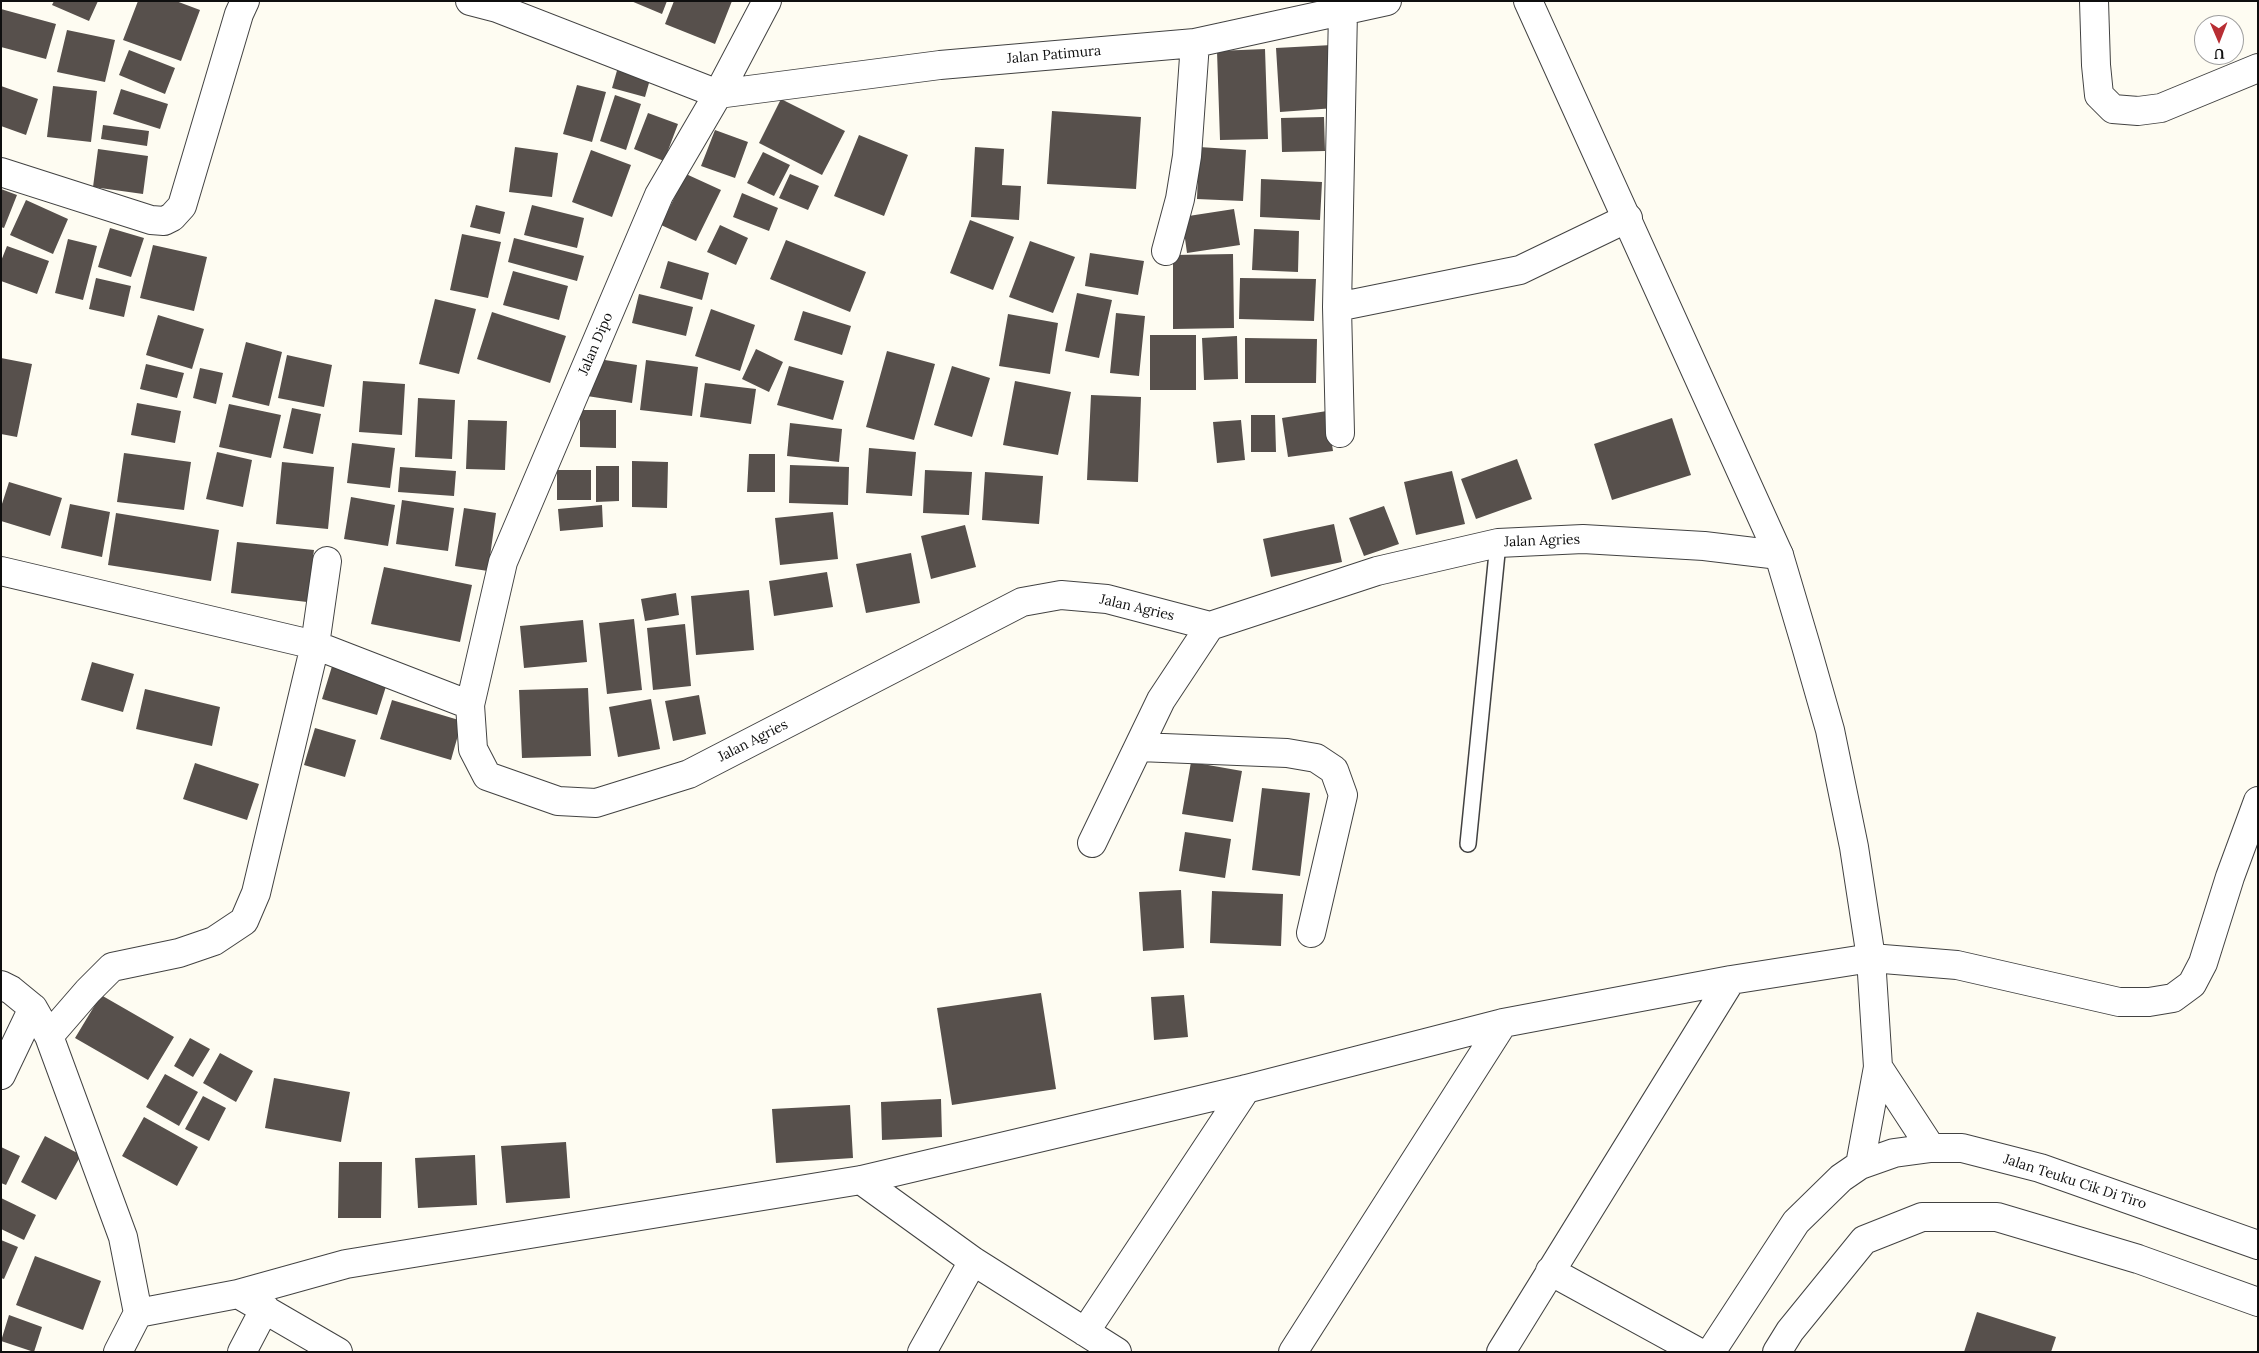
<!DOCTYPE html>
<html>
<head>
<meta charset="utf-8">
<style>
  body { margin:0 }
  #map { position:relative; width:2259px; height:1353px; overflow:hidden; background:#fefcf2; font-family:Lora,serif }
  canvas { display:block }
  .frame { position:absolute; inset:0; border:2px solid #0f0f0f; pointer-events:none }
  .north { position:absolute; left:2194px; top:15px; width:50px; height:50px; box-sizing:border-box; background:#fff; border:1px solid #9f9f9f; border-radius:50%; rotate:179deg; font-size:14px; font-weight:700; line-height:20px; text-align:center; color:#0f0f0f }
  .north::after { content:''; display:block; margin:auto; width:18px; height:22px; background:#b82e34; clip-path:polygon(50% 0,100% 100%,50% 72%,0 100%) }
</style>
</head>
<body>
<div id="map">
<canvas width="2259" height="1353"></canvas>
<div class="frame"></div>
<div class="north">U</div>
</div>
<script>
const g = document.querySelector('canvas').getContext('2d');
g.lineJoin = 'round';
function fillPath(path, color) { g.fillStyle = color; g.fill(path, 'evenodd'); }
const poly = rows => new Path2D(rows.map(r => 'M' + r).join(''));
function trace(path, color, width, dash) { g.strokeStyle = color; g.lineWidth = width; g.lineCap = dash ? 'butt' : 'round'; g.setLineDash(dash || []); g.stroke(path); }
function label(font, color, halo, rows, align = 'center') {
  g.font = font + ' Lora,serif'; g.lineWidth = 5; g.setLineDash([]); g.textBaseline = 'middle'; g.strokeStyle = halo; g.fillStyle = color; for (const [text, x, y, turn = 0] of rows) {
    g.save(); g.translate(x, y); g.rotate((+turn || 0) * Math.PI / 180); g.textAlign = isNaN(turn) ? turn : align; if (halo) g.strokeText(text, 0, 0); g.fillText(text, 0, 0); g.restore();
  }
}
const building = poly([
  [54,1,98,1,89,21,52,5],
  [138,1,176,1,200,10,181,61,123,40],
  [631,1,667,1,662,14],
  [674,1,732,1,715,44,665,24],
  [1,9,56,24,46,59,1,47],
  [67,30,115,40,105,82,57,72],
  [1332,45,1335,108,1280,112,1276,48],
  [1265,49,1268,139,1220,140,1217,51],
  [129,50,175,68,165,94,119,75],
  [618,67,651,76,645,97,612,88],
  [577,85,606,92,592,142,563,134],
  [1,86,38,99,26,135,1,126],
  [53,86,97,91,91,142,47,137],
  [121,89,168,104,160,129,113,114],
  [615,95,641,104,626,150,600,141],
  [781,99,845,131,822,175,759,143],
  [1052,111,1141,117,1136,189,1047,184],
  [648,113,678,124,664,161,634,149],
  [1324,117,1325,151,1282,152,1281,118],
  [103,125,149,131,147,146,101,139],
  [715,130,748,142,735,178,701,166],
  [859,135,908,155,884,216,834,196],
  [515,147,558,153,552,197,509,192],
  [975,147,1004,149,1002,185,1021,186,1019,220,971,217],
  [1199,147,1246,150,1243,201,1197,199],
  [98,149,148,156,143,194,93,187],
  [591,150,631,165,612,217,572,202],
  [763,152,790,165,774,196,747,183],
  [686,174,721,190,696,241,661,225],
  [790,174,819,186,808,210,779,198],
  [1261,179,1322,182,1320,220,1260,217],
  [1,189,17,195,4,228,1,227],
  [742,193,778,208,769,231,733,217],
  [26,200,68,219,53,254,10,235],
  [476,205,505,212,500,234,470,227],
  [532,205,584,218,577,248,524,235],
  [1234,209,1240,245,1187,253,1182,217],
  [970,220,1014,237,993,290,950,273],
  [720,225,748,238,736,265,707,252],
  [110,228,144,238,131,277,98,267],
  [1254,229,1299,231,1298,272,1252,270],
  [462,234,501,242,488,298,450,290],
  [514,238,584,256,577,281,508,262],
  [68,239,97,246,83,300,55,293],
  [786,240,866,272,850,312,770,279],
  [1030,241,1075,257,1053,313,1009,297],
  [153,245,207,257,194,311,140,298],
  [7,246,49,261,37,294,1,281,1,261],
  [1090,253,1144,261,1138,295,1085,286],
  [1233,254,1234,328,1173,329,1173,255],
  [668,261,709,273,702,300,660,288],
  [513,271,568,286,559,320,503,305],
  [96,278,131,286,124,317,89,309],
  [1240,278,1316,279,1314,321,1239,319],
  [1077,293,1112,300,1099,358,1065,351],
  [639,294,693,307,686,336,632,323],
  [435,299,476,309,459,374,419,364],
  [711,309,755,325,740,371,695,356],
  [803,311,851,326,842,355,794,340],
  [492,312,566,336,550,383,477,359],
  [1116,313,1145,316,1139,376,1110,373],
  [1008,314,1058,323,1050,374,999,366],
  [158,315,204,329,192,369,146,355],
  [1150,335,1196,335,1196,390,1150,390],
  [1237,336,1238,379,1204,380,1202,338],
  [1245,338,1317,339,1316,383,1245,383],
  [246,342,282,352,269,406,232,397],
  [756,349,783,362,769,392,742,379],
  [887,351,935,364,914,440,866,427],
  [287,355,332,365,324,407,278,398],
  [1,358,32,364,17,437,1,434],
  [592,358,637,365,632,403,587,396],
  [646,360,698,367,692,416,640,410],
  [146,364,184,373,177,398,140,389],
  [789,366,844,381,833,420,777,405],
  [952,366,990,378,972,437,934,425],
  [200,368,223,373,216,404,193,398],
  [363,381,405,384,402,435,359,432],
  [1015,381,1071,392,1058,455,1003,445],
  [705,383,756,389,751,424,700,417],
  [1091,395,1141,397,1138,482,1087,480],
  [418,398,455,400,452,459,415,457],
  [137,403,181,411,175,443,131,435],
  [229,404,281,415,271,458,219,447],
  [292,408,321,414,313,454,283,448],
  [580,410,616,410,616,448,580,447],
  [1327,411,1333,451,1288,457,1282,418],
  [1251,415,1275,415,1276,452,1251,452],
  [1672,418,1691,475,1612,500,1594,444],
  [468,420,507,421,505,470,466,469],
  [1241,420,1245,460,1217,463,1213,422],
  [790,423,842,429,839,462,787,456],
  [352,443,395,448,390,488,347,483],
  [869,448,916,452,912,496,866,493],
  [217,452,252,460,243,507,206,499],
  [124,453,191,462,184,510,117,502],
  [749,454,775,454,775,492,747,492],
  [1517,459,1532,499,1476,519,1461,479],
  [632,461,668,462,667,508,632,507],
  [282,462,334,467,328,529,276,524],
  [790,465,849,467,848,505,789,503],
  [596,466,619,466,619,501,596,502],
  [400,467,456,471,454,496,398,492],
  [557,470,591,470,591,500,557,500],
  [925,470,972,472,969,515,923,513],
  [1452,471,1465,524,1416,535,1404,482],
  [985,472,1043,476,1039,524,982,520],
  [9,482,62,498,50,536,1,521,1,507],
  [351,497,395,505,388,546,344,539],
  [402,500,454,508,448,551,396,544],
  [70,504,110,512,102,557,61,548],
  [602,505,603,527,560,531,558,509],
  [1384,506,1399,544,1364,556,1349,518],
  [464,508,496,513,488,571,455,566],
  [833,512,838,559,780,565,775,518],
  [116,513,219,530,211,581,108,565],
  [1334,524,1342,562,1271,577,1263,539],
  [965,525,976,567,931,579,921,536],
  [237,542,314,550,307,602,231,593],
  [911,553,920,603,866,613,856,564],
  [384,567,472,585,460,642,371,624],
  [827,572,833,607,774,616,769,581],
  [749,590,754,650,696,655,691,596],
  [676,593,679,615,645,621,641,599],
  [634,619,642,690,607,694,599,623],
  [583,620,587,662,524,668,520,626],
  [685,624,691,686,653,690,647,628],
  [92,662,134,674,123,712,81,700],
  [333,663,388,680,377,715,322,699],
  [588,688,591,756,522,758,519,690],
  [145,689,220,707,212,746,136,729],
  [699,695,706,734,673,741,665,701],
  [651,699,660,749,618,757,609,707],
  [392,700,462,721,451,760,380,739],
  [315,728,356,740,345,777,304,765],
  [1191,762,1242,771,1233,822,1182,814],
  [195,763,259,784,247,820,183,799],
  [1262,788,1310,793,1300,876,1252,870],
  [1185,832,1231,839,1225,878,1179,871],
  [1181,890,1184,948,1143,951,1139,892],
  [1212,891,1283,894,1281,946,1210,943],
  [1041,993,1056,1089,952,1105,937,1008],
  [101,995,174,1037,148,1080,75,1038],
  [1184,995,1188,1037,1154,1040,1151,997],
  [190,1038,210,1049,193,1077,174,1066],
  [220,1053,253,1071,236,1102,203,1083],
  [165,1074,198,1092,179,1126,146,1107],
  [274,1078,350,1092,341,1142,265,1128],
  [203,1096,226,1108,209,1141,185,1129],
  [941,1099,942,1137,882,1140,881,1102],
  [850,1105,853,1158,776,1163,772,1109],
  [144,1117,198,1147,177,1186,122,1156],
  [45,1136,81,1155,56,1200,21,1182],
  [566,1142,570,1198,506,1203,501,1146],
  [1,1147,20,1156,6,1185,1,1183],
  [475,1155,477,1205,418,1208,415,1158],
  [339,1162,382,1162,381,1218,338,1218],
  [1,1198,36,1215,24,1240,1,1229],
  [1,1240,18,1247,4,1279,1,1278],
  [35,1256,101,1281,83,1330,16,1305],
  [1977,1312,2056,1337,2051,1352,1964,1352],
  [9,1315,42,1327,34,1352,1,1341]
]);
const service = poly([
  [1468,844,1498,543]
]);
const minor = poly([
  [470,1,497,8,718,94,940,65,1195,43,1387,1],
  [767,1,718,94,659,195,503,562,470,705,473,749,487,776,558,801,596,803,689,774,1022,602,1061,595,1107,599,1210,626,1377,571,1498,543,1583,539,1704,546,1779,555],
  [2094,1,2096,65,2099,95,2113,109,2138,111,2161,108,2258,68],
  [1,172,151,220,164,221,172,217,182,206,239,14,245,1],
  [1166,251,1180,199,1187,156,1195,43],
  [1337,307,1520,270,1628,218],
  [1340,433,1337,307,1343,11],
  [1,571,315,645,470,705],
  [1139,747,1287,753,1316,758,1334,770,1343,795,1311,933],
  [1092,843,1161,700,1210,626],
  [1,985,11,990,33,1008,49,1036,123,1237,138,1313],
  [49,1036,88,991,112,967,179,953,214,941,244,921,256,893,315,645,327,561],
  [1,1075,33,1008],
  [861,1180,973,1261,1117,1352],
  [1550,1271,1698,1352],
  [238,1294,338,1352],
  [1085,1332,1246,1089],
  [118,1352,138,1313,238,1294,346,1264,861,1180,1246,1089,1503,1023,1731,980,1871,958,1957,965,2119,1002,2149,1002,2173,998,2192,984,2203,963,2230,877,2258,801],
  [242,1352,265,1308],
  [922,1352,973,1261],
  [1293,1352,1503,1023],
  [1501,1352,1731,980]
]);
const tertiary = poly([
  [1528,1,1779,555,1806,646,1830,730,1854,847,1871,958,1878,1067,1860,1165],
  [1878,1067,1931,1148],
  [1711,1352,1796,1222,1841,1178,1860,1165,1894,1153,1931,1148,1962,1148,2040,1168,2258,1245],
  [1777,1352,1790,1331,1864,1240,1922,1217,1997,1217,2138,1259,2258,1302]
]);
const streetNames = [
  ["Jalan Patimura",1054,55,-5],
  ["Jalan Dipo",596,344,-67],
  ["Jalan Agries",1542,541,-2],
  ["Jalan Agries",1137,608,13],
  ["Jalan Agries",753,741,-27],
  ["Jalan Teuku Cik Di Tiro",2075,1182,18]
];
fillPath(building, '#57504c');
trace(service, '#424242', 18);
trace(minor, '#424242', 30);
trace(tertiary, '#424242', 30);
trace(service, '#fff', 15);
trace(minor, '#fff', 28);
trace(tertiary, '#fff', 28);
label('14px', '#0f0f0f', '#fff', streetNames);
</script>
</body>
</html>
